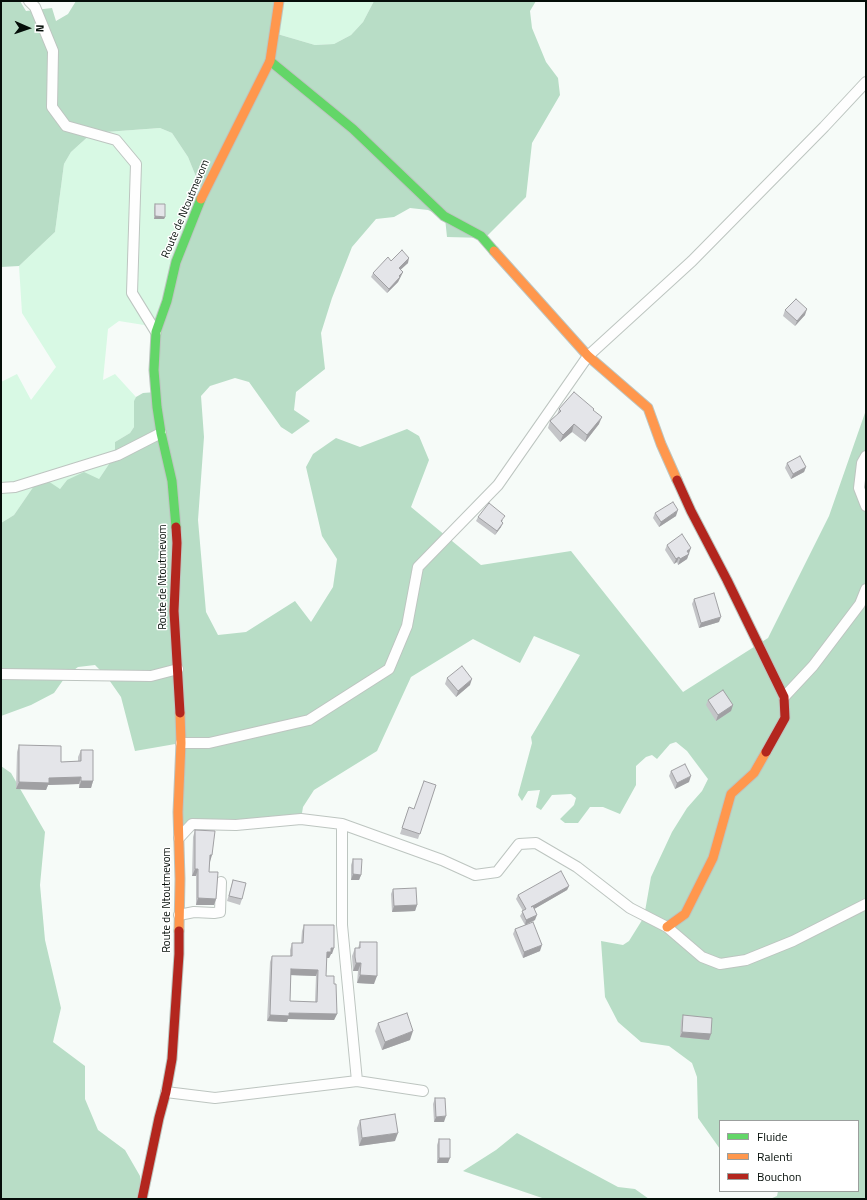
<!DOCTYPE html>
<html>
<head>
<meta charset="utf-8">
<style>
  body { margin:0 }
  #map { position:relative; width:867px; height:1200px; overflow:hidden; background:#f6fbf8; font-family:"Titillium Web",sans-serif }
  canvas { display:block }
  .frame { position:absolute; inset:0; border:2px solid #050e09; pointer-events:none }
  .legend { position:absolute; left:719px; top:1120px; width:140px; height:72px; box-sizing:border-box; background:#fff; border:1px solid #9b9f9d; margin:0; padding:5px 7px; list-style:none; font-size:12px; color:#050e09 }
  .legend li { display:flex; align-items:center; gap:8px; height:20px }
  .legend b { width:20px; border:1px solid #9b9f9d }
  .north { position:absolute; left:8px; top:8px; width:40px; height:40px; -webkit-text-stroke:3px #fff; paint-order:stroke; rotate:92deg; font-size:11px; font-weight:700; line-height:16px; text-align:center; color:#050e09 }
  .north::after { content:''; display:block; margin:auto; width:14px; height:18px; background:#050e09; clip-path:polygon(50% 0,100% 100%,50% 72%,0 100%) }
</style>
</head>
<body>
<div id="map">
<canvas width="867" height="1200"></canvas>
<div class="frame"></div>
<ul class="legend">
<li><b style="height:5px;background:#63d668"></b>Fluide</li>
<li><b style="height:5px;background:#ff974d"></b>Ralenti</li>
<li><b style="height:5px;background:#b3261e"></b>Bouchon</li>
</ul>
<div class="north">N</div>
</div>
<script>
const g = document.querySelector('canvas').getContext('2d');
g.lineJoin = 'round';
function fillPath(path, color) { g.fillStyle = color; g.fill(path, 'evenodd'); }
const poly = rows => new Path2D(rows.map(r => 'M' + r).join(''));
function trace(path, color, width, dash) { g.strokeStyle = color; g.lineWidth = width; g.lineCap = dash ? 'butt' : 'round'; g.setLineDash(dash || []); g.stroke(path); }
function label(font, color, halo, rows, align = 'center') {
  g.font = font + ' "Titillium Web",sans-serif'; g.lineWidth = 3; g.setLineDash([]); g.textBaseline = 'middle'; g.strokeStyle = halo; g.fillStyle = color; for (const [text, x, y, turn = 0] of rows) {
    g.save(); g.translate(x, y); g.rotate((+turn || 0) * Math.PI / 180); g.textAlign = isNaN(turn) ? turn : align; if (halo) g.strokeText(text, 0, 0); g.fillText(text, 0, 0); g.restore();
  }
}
const green = poly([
  [279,1,374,1,363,22,351,35,334,44,315,45,274,33],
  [160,128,172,133,188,157,203,194,156,332,144,325,119,321,108,329,103,380,115,374,136,397,134,402,134,427,130,433,115,442,115,455,99,479,67,480,60,489,36,483,14,515,1,523,1,382,17,374,31,400,56,367,22,313,19,266,55,232,64,164,71,152,92,133]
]);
const forest = poly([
  [1,1,20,1,26,11,52,8,56,21,68,14,76,1,279,1,274,33,315,45,334,44,351,35,363,22,374,1,536,1,530,11,532,28,546,62,558,78,560,95,532,143,526,197,485,238,447,237,445,218,428,210,410,208,394,217,376,219,352,247,332,298,321,333,325,369,296,392,294,410,310,421,292,434,281,427,249,382,235,378,210,386,201,396,204,437,198,520,206,612,218,635,246,632,295,601,311,622,333,587,337,559,322,536,306,467,313,454,336,438,360,447,407,429,419,436,429,460,411,507,481,565,571,551,683,692,768,638,829,516,866,410,866,1199,770,1199,777,1196,778,1191,858,1191,858,1121,720,1121,720,1149,698,1118,697,1077,692,1063,669,1046,641,1042,618,1022,605,997,601,941,623,945,629,941,644,917,651,877,672,832,687,808,702,791,708,779,687,751,676,742,670,744,657,759,652,755,646,757,636,766,636,785,620,814,603,807,590,807,578,823,565,823,560,819,574,805,576,798,571,794,552,795,541,810,536,807,540,790,528,791,522,801,518,795,532,743,531,737,580,655,534,636,520,663,473,639,411,677,377,751,314,790,303,807,301,819,192,824,179,838,181,743,135,751,121,697,107,677,95,665,78,667,66,676,54,693,31,705,1,716,1,523,14,515,36,483,45,479,60,489,67,480,84,472,99,479,115,455,115,442,130,433,134,427,134,401,136,397,143,393,156,392,156,332,203,194,188,157,172,133,160,128,92,133,71,152,64,164,55,232,19,266,1,267],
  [1,766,11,773,45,832,40,885,45,940,61,1008,53,1042,85,1066,85,1099,98,1130,125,1150,140,1176,142,1199,1,1199],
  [517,1133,618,1187,635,1189,649,1199,545,1199,463,1171,496,1150]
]);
const street = poly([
  [29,1,35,7,53,51,52,107,66,126,116,140,136,164,132,293,156,332],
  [866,456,862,463,859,488,866,506],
  [1,488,15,487,118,455,161,433],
  [1,674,151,676,178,669],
  [784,697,813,666,860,604,866,589],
  [181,743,209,743,309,720,389,669,407,626,418,567,498,485,588,356,692,261,824,127,866,82],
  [342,824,342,925,357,1081],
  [179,838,192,824,236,825,301,819,342,824,442,860,475,875,497,872,519,844,536,843,577,867,630,908,667,927,702,957,720,964,746,960,793,941,866,904],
  [179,915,194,912,214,913,220,912,221,882],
  [166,1092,215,1098,357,1081,423,1091]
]);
const fast = poly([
  [270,61,353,129,444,216,481,236,494,251],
  [176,527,172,481,161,433,157,407,154,370,156,332,167,301,176,262,201,199]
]);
const slow = poly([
  [201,199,270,61,279,1],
  [494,251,588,356,648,408,661,444,677,480],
  [667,927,685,914,713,858,731,794,754,773,766,752],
  [179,931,180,879,178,812,181,743,180,713]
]);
const jam = poly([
  [677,480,691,511,727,580,784,697,785,718,766,752],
  [176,527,177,543,174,611,180,713],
  [142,1199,159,1118,166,1092,172,1059,179,954,179,931]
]);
const wall = poly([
  [155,204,165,217,164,219,154,219,154,207],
  [391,261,408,263,400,270,403,272,398,282,387,293,371,277,373,273],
  [785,310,805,315,795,326,783,316],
  [559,409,594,409,594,411,599,424,585,442,572,432,560,442,548,428,550,421,557,415],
  [787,463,806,467,804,472,791,479,785,468],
  [655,513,676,516,659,527,653,518],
  [478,517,503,520,502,522,501,527,495,535,476,521],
  [667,545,689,553,687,559,678,565,677,562,674,564,665,550],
  [694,599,719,622,699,628,692,604],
  [447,678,470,685,456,697,445,684],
  [708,700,733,705,731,711,716,721,706,705],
  [19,745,61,762,78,761,78,757,81,750,93,781,91,788,79,788,79,784,48,785,46,790,16,789,17,752],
  [671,771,689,782,675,789,669,776],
  [436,785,418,839,400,834,409,807,414,809],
  [195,830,210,862,209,872,216,899,214,905,196,905,196,876,192,876,193,837],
  [353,859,361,875,359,880,351,880,351,865],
  [233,880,242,899,240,905,227,901],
  [569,886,567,890,534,909,535,920,526,924,540,951,523,958,513,934,515,929,525,925,520,916,523,911,516,899,518,895],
  [393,889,417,905,415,911,392,912,391,894],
  [304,925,332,954,331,954,329,958,327,958,326,976,334,984,337,1014,334,1020,288,1019,287,1022,267,1021,270,962,272,956,290,956,290,950,292,943,301,943,302,931],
  [291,975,316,976,315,1002,290,1001],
  [360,942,374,984,357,983,358,971,353,971,352,956,355,948,358,948],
  [683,1015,711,1034,709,1040,680,1037,681,1021],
  [378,1023,410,1040,382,1050,375,1031],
  [435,1098,444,1122,434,1122,433,1104],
  [360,1120,395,1141,359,1146,357,1128],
  [439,1139,448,1163,437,1163,437,1145]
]);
const shadedWall = poly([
  [155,216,165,217,164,219,154,219],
  [409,258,408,263,397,273,399,268],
  [403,272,398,282,387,293,389,289],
  [807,309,805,315,795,326,797,321],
  [602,417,599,424,585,442,587,435],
  [574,424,572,432,560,442,563,435],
  [806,467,804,472,791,479,793,474],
  [678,510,676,516,659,527,661,522],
  [503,523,501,527,495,535,497,531],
  [691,548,687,559,678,565,680,559,687,551],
  [679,557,677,562,674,564,676,559],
  [721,617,719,622,699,628,701,623],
  [472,679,470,685,456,697,458,691],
  [733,705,731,711,716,721,718,715],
  [691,776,689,782,675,789,677,783],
  [81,777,79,784,48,785,46,790,16,789,19,782,49,778],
  [81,781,93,781,91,788,79,788],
  [210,855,212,855,210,862],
  [195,869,198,869,196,876,192,876],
  [353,874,361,875,359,880,351,880],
  [569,886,567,890,529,912,531,907],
  [198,898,216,899,214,905,196,905],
  [417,905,415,911,392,912,394,906],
  [537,915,535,920,525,925,526,920],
  [542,945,540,951,523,958,524,952],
  [331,948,334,948,332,954,331,954,329,958,325,958,327,952],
  [356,963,361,963,358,971,353,971],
  [291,969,318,970,316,976,289,975],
  [360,975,377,976,374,984,357,983],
  [289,1013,337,1014,334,1020,288,1019,287,1022,267,1021,270,1015],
  [413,1031,410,1040,382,1050,385,1042],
  [682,1032,711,1034,709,1040,680,1037],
  [446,1116,444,1122,434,1122,436,1117],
  [398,1133,395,1141,359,1146,362,1138],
  [439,1158,450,1158,448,1163,437,1163]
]);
const building = poly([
  [155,204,165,204,165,217,155,216,155,204],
  [402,250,409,258,399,268,403,272,399,276,400,277,389,289,373,273,388,257,391,261,402,250],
  [796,299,807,309,797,321,785,310,796,299],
  [574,392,594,409,593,410,602,417,587,435,574,424,563,435,550,421,561,411,559,409,574,392],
  [800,456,806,467,793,474,787,463,800,456],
  [673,502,678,510,661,522,655,513,673,502],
  [489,503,505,516,501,521,503,523,497,531,478,517,489,503],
  [682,534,691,548,687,551,689,554,680,559,679,557,676,559,667,545,682,534],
  [714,593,721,617,701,623,694,599,714,593],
  [462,666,472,679,458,691,447,678,462,666],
  [723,690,733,705,718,715,708,700,723,690],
  [19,745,61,746,61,762,81,761,81,750,93,750,93,781,81,781,81,777,49,778,49,783,19,782,19,745],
  [685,764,691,776,677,783,671,771,685,764],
  [424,781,436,785,420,834,402,828,409,807,414,809,424,781],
  [195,830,215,831,212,855,210,855,209,872,218,872,216,899,198,898,198,869,195,869,195,830],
  [353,859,362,859,361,875,353,874,353,859],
  [561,871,569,886,531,907,533,906,537,915,526,920,522,911,526,909,518,895,561,871],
  [233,880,246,883,242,899,229,896,233,880],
  [416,888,417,905,394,906,393,889,416,888],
  [533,922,542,945,524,952,515,929,533,922],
  [304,925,334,925,334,948,331,948,331,952,327,952,326,976,334,976,334,984,336,984,337,1014,289,1013,289,1016,270,1015,272,956,292,956,292,943,303,943,304,925],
  [291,969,318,970,317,1002,290,1001,291,969],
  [360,942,377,942,377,976,360,975,361,963,356,963,355,957,355,948,360,948,360,942],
  [407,1013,413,1031,385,1042,378,1023,407,1013],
  [683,1015,712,1018,711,1034,682,1032,683,1015],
  [435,1098,445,1098,446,1116,436,1117,435,1098],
  [395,1114,398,1133,362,1138,360,1120,395,1114],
  [439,1139,450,1139,450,1158,439,1158,439,1139]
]);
const streetNames = [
  ["Route de Ntoutmevom",186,209,-67],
  ["Route de Ntoutmevom",163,577,-90],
  ["Route de Ntoutmevom",167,900,-90]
];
fillPath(green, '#d8f9e4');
fillPath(forest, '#b8ddc6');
trace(street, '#bdc5c0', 12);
trace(fast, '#bdc5c0', 11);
trace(slow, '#bdc5c0', 11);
trace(jam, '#bdc5c0', 11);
trace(street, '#fefefe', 10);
trace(fast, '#63d668', 9);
trace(slow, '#ff974d', 9);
trace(jam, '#b3261e', 9);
fillPath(wall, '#c4c5c8');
fillPath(shadedWall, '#a0a0a3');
fillPath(building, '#e4e5e9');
trace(building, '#a0a0a3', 1);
label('11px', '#050e09', '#fff', streetNames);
</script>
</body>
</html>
